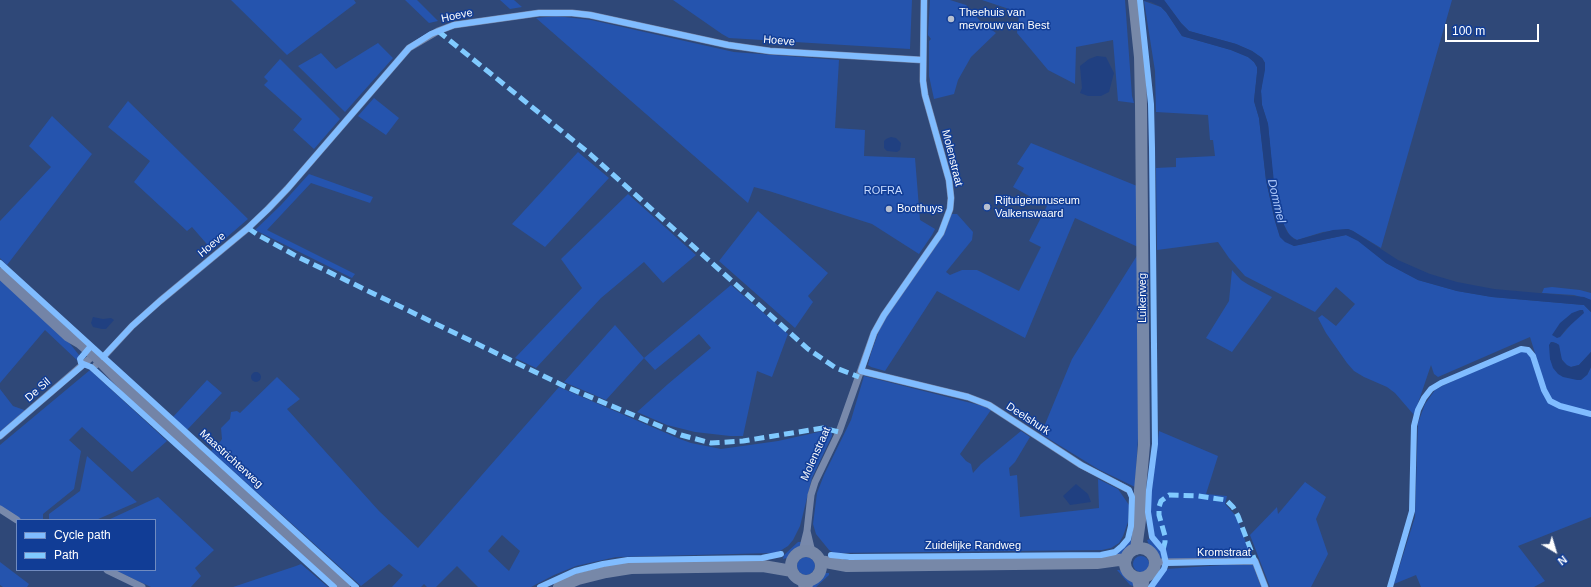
<!DOCTYPE html>
<html>
<head>
<meta charset="utf-8">
<style>
  body { margin:0 }
  #map { position:relative; width:1591px; height:587px; overflow:hidden; background:#2f4878; font-family:Arial,sans-serif }
  canvas { display:block }
  .legend { position:absolute; left:16px; top:519px; width:140px; height:52px; box-sizing:border-box; background:#113d96; border:1px solid #708bc0; margin:0; padding:5px 7px; list-style:none; font-size:12px; color:#fff }
  .legend li { display:flex; align-items:center; gap:8px; height:20px }
  .legend b { width:20px; border:1px solid #708bc0 }
  .north { position:absolute; left:1535px; top:531px; width:40px; height:40px; -webkit-text-stroke:3px #113d96; paint-order:stroke; rotate:142deg; font-size:11px; font-weight:700; line-height:16px; text-align:center; color:#fff }
  .north::after { content:''; display:block; margin:auto; width:14px; height:18px; background:#fff; clip-path:polygon(50% 0,100% 100%,50% 72%,0 100%) }
  .scale { position:absolute; left:1445px; top:24px; width:94px; height:18px; box-sizing:border-box; border:2px solid #fff; border-top:0; padding-left:5px; font-size:12px; line-height:14px; white-space:nowrap; color:#fff; -webkit-text-stroke:3px #113d96; paint-order:stroke }
</style>
</head>
<body>
<div id="map">
<canvas width="1591" height="587"></canvas>
<ul class="legend">
<li><b style="height:5px;background:#80bcff"></b>Cycle path</li>
<li><b style="height:5px;background:#80caff"></b>Path</li>
</ul>
<div class="north">N</div>
<div class="scale">100 m</div>
</div>
<script>
const g = document.querySelector('canvas').getContext('2d');
g.lineJoin = 'round';
function fillPath(path, color) { g.fillStyle = color; g.fill(path, 'evenodd'); }
const poly = rows => new Path2D(rows.map(r => 'M' + r).join(''));
function trace(path, color, width, dash) { g.strokeStyle = color; g.lineWidth = width; g.lineCap = dash ? 'butt' : 'round'; g.setLineDash(dash || []); g.stroke(path); }
function label(font, color, halo, rows, align = 'center') {
  g.font = font + ' Arial,sans-serif'; g.lineWidth = 3; g.setLineDash([]); g.textBaseline = 'middle'; g.strokeStyle = halo; g.fillStyle = color; for (const [text, x, y, turn = 0] of rows) {
    g.save(); g.translate(x, y); g.rotate((+turn || 0) * Math.PI / 180); g.textAlign = isNaN(turn) ? turn : align; if (halo) g.strokeText(text, 0, 0); g.fillText(text, 0, 0); g.restore();
  }
}
const green = poly([
  [231,0,354,0,356,3,287,55],
  [405,0,417,0,438,21,429,23],
  [500,0,514,0,522,7,510,9],
  [673,0,912,0,910,49,729,38,722,34],
  [930,0,950,0,966,5,981,22,996,33,971,57,958,80,954,94,934,99,929,76,929,41,931,39,928,35],
  [982,0,1125,0,1132,96,1134,103,1118,101,1113,40,1076,47,1075,84,1048,70,1017,33,1019,16,1006,8],
  [1164,0,1452,0,1381,248,1353,231,1348,229,1323,232,1297,240,1290,236,1284,225,1273,179,1268,124,1262,105,1261,91,1265,63,1262,58,1252,51,1236,44,1189,31,1181,23],
  [1144,1,1161,7,1166,12,1182,36,1231,50,1248,57,1254,62,1257,67,1257,73,1254,101,1259,118,1266,180,1275,221,1280,237,1294,246,1346,235,1358,240,1386,263,1418,280,1457,291,1492,297,1584,305,1591,312,1591,352,1579,365,1571,367,1567,366,1560,357,1559,345,1553,342,1550,343,1550,359,1587,375,1591,367,1591,517,1518,546,1545,581,1534,587,1421,587,1416,575,1394,584,1415,517,1418,423,1425,404,1435,390,1442,386,1522,350,1528,351,1532,357,1545,397,1551,404,1555,403,1551,399,1547,392,1530,337,1438,377,1434,374,1431,365,1414,415,1395,393,1387,387,1364,377,1354,371,1347,363,1326,333,1318,318,1322,315,1336,326,1355,304,1336,287,1315,312,1245,276,1229,258,1218,242,1157,250,1156,168,1176,167,1176,158,1215,156,1213,140,1210,140,1208,115,1156,112,1155,71],
  [1572,313,1574,321,1560,337],
  [556,16,591,20,734,52,839,60,835,128,865,130,864,156,915,158,920,220,935,229,932,235,919,254,872,224,769,191,754,187,748,203,536,18],
  [378,43,393,58,345,112,298,66,321,53,336,69],
  [280,59,340,119,314,149,293,130,302,119,264,85,268,81,264,77],
  [374,98,399,118,386,135,358,116],
  [128,101,248,219,212,250,192,227,187,231,134,182,150,161,108,127],
  [52,116,92,154,7,265,0,258,0,221,51,167,29,146],
  [1031,143,1137,186,1138,247,1075,218,1025,338,937,291,885,371,871,367,868,365,871,353,883,320,951,214,957,214,973,232,972,240,946,272,950,275,962,270,977,270,1019,291,1041,247,1029,241,1047,206,1013,187,1024,168,1017,164],
  [578,152,609,178,545,247,512,224],
  [309,174,373,197,370,203,311,183,267,230,355,274,352,278,255,230,281,205],
  [628,194,696,255,663,283,644,262,601,298,536,368,515,358,582,288,561,259],
  [758,211,828,273,808,296,813,302,795,328,719,261],
  [1138,254,1141,390,1135,487,1098,469,1041,434,1072,359],
  [1232,270,1241,280,1249,285,1272,297,1232,352,1206,338,1229,301],
  [0,278,63,335,79,355,80,363,45,330,0,383],
  [731,285,788,334,772,377,757,371,743,436,730,436,695,432,667,425,637,412,668,384,711,348,699,334,655,370,644,358,606,400,564,382,615,325,644,358],
  [1552,287,1580,290,1591,293,1591,300,1574,295,1542,293,1544,288],
  [90,370,167,441,132,472,82,427,69,440,81,451,74,489,43,514,43,520,19,520,0,507,0,445],
  [864,376,983,406,991,410,960,454,966,461,971,464,973,473,981,464,1021,431,1030,437,1015,462,1009,468,1010,476,1017,475,1020,517,1099,508,1098,479,1118,489,1129,505,1128,522,1123,536,1119,543,1111,548,1102,550,834,553,829,550,816,534,813,524,817,493,824,475,851,420],
  [277,377,300,399,287,409,379,511,418,548,559,387,680,439,691,443,721,449,778,441,823,431,829,431,832,433,832,436,812,478,800,526,793,540,788,546,780,551,773,553,616,557,576,566,554,575,531,587,478,587,457,566,436,587,427,587,424,584,421,587,392,587,403,575,389,564,361,586,211,451,220,442,222,439,221,428,230,419,231,412,237,411,240,413],
  [502,535,520,551,509,571,488,551],
  [207,380,222,393,187,430,173,417],
  [0,389,13,406,27,411,0,433],
  [1159,431,1218,456,1206,494,1227,496,1225,504,1237,517,1251,557,1172,561,1167,558,1165,550,1153,535,1149,511],
  [87,456,137,502,96,520,49,520,49,514,80,491],
  [1305,482,1326,497,1316,519,1328,554,1311,587,1270,587,1250,535,1277,507,1278,514],
  [158,497,214,550,195,568,201,576,191,587,151,587,114,570,155,570,155,520,108,520],
  [1132,539,1133,546,1121,556,1117,556,1117,552,1127,542],
  [1150,539,1161,549,1163,559,1160,558,1150,547,1147,540],
  [798,542,802,542,799,548,790,557,783,559,784,555],
  '1133 564a8 8 0 1 1 16 0a8 8 0 1 1-16 0Z',
  '797 566a9 9 0 1 1 18 0a9 9 0 1 1-18 0Z',
  [0,562,29,584,27,587,3,587,0,585],
  [301,564,328,587,233,587,296,566],
  [1224,565,1253,565,1261,587,1153,587,1166,569],
  [1117,570,1119,570,1126,574,1133,582,1133,586,1130,585],
  [826,573,829,573,829,575,816,587,811,587,813,583,821,575]
]);
const water = poly([
  [1141,0,1164,0,1181,23,1189,31,1236,44,1252,51,1262,58,1265,63,1265,70,1261,91,1262,105,1268,124,1275,192,1284,225,1287,232,1294,239,1297,240,1333,230,1348,229,1353,231,1398,260,1430,274,1457,282,1494,289,1584,297,1591,300,1591,312,1584,305,1492,297,1457,291,1418,280,1386,263,1358,241,1346,235,1294,246,1285,242,1280,237,1275,221,1266,180,1259,118,1254,101,1257,73,1257,67,1254,62,1248,57,1231,50,1182,36,1166,12,1161,7,1151,2],
  [1097,56,1106,57,1114,73,1109,92,1101,96,1088,96,1080,93,1082,88,1080,66,1089,59],
  [891,137,896,138,901,143,900,150,897,152,887,151,884,148,884,141,886,139],
  [1580,310,1583,310,1584,313,1566,329,1560,337,1557,338,1552,335,1560,323,1572,313],
  [93,317,103,319,111,318,114,320,106,329,102,329,93,327,91,323],
  [1551,342,1556,343,1559,345,1562,360,1567,365,1571,367,1579,365,1591,352,1591,367,1587,375,1581,380,1577,380,1563,377,1558,374,1553,368,1550,359,1549,345],
  '251 377a5 5 0 1 1 10 0a5 5 0 1 1-10 0Z',
  [1076,484,1088,494,1091,502,1070,505,1063,496]
]);
const minor = poly([
  [96,365,132,326,160,301,248,228,268,209,288,188,409,48,438,31,454,25,539,13,572,13,590,15,728,45,770,51,922,60],
  [861,371,968,397,989,405,1081,465,1127,489],
  [0,436,94,355],
  [0,509,17,520],
  [807,531,812,552],
  [802,551,807,531,811,495,815,482,839,432,874,333,884,315,941,233,950,209,951,198,949,180,925,95,923,81,924,0],
  [1155,562,1255,561,1265,587],
  [107,570,142,587],
  [801,580,802,587],
  [809,587,810,580]
]);
const tertiary = poly([
  [1136,577,1138,587],
  [1144,587,1145,577]
]);
const secondary = poly([
  [0,273,68,336,80,343,94,355,128,390,345,587]
]);
const primary = poly([
  [1134,0,1140,57,1141,105,1144,445,1140,490,1140,520,1136,549],
  '1125 563a15 15 0 1 1 30 0a15 15 0 1 1-30 0Z',
  '791 566a15 15 0 1 1 30 0a15 15 0 1 1-30 0Z',
  [820,561,847,566,1097,563,1126,559],
  [559,587,578,579,606,572,631,568,763,566,792,571]
]);
const quiet = poly([
  [438,31,590,154,808,349,836,368,859,377],
  [248,228,258,235,298,257,564,386,681,435,711,443,743,441,823,428,839,432],
  [1163,550,1165,542,1165,536,1159,515,1159,507,1161,501,1169,495,1198,496,1226,500,1233,507,1238,516,1255,561]
]);
const cycleway = poly([
  [1140,0,1151,104,1152,148,1155,444,1149,490,1148,512,1152,537,1163,550,1166,563,1164,569,1151,587],
  [0,263,356,587],
  [91,346,80,359,81,363,91,367,101,376,334,587],
  [103,357,132,326,160,301,248,228,268,209,288,188,409,48,431,34,454,25,539,13,572,13,590,15,728,45,770,51,922,60],
  [0,436,83,365],
  [831,555,850,557,1101,555,1115,552,1122,546,1128,539,1131,526,1132,497,1129,490,1081,465,989,405,968,397,861,371,874,333,884,315,941,233,950,209,951,198,949,180,925,95,923,81,924,0],
  [1166,563,1255,561,1265,587],
  [540,587,575,571,603,564,628,560,762,558,781,554],
  [1390,587,1412,511,1414,426,1418,410,1424,398,1431,389,1441,383,1521,349,1528,350,1533,356,1544,390,1550,401,1560,406,1591,414]
]);
const markers = [
  [951,19,4,"#b6bfd0"],
  [987,207,4,"#b6bfd0"],
  [889,209,4,"#b6bfd0"]
];
const poiNames = [
  ["Theehuis van",959,13],
  ["mevrouw van Best",959,26],
  ["Rijtuigenmuseum",995,201],
  ["Valkenswaard",995,214],
  ["Boothuys",897,209]
];
const streetNames = [
  ["Hoeve",457,16,-12],
  ["Hoeve",779,41,5],
  ["Molenstraat",952,158,76],
  ["Hoeve",212,245,-40],
  ["Luikerweg",1143,298,-90],
  ["De Sil",38,390,-41],
  ["Deelshurk",1028,419,33],
  ["Molenstraat",816,454,-66],
  ["Maastrichterweg",231,459,42],
  ["Zuidelijke Randweg",973,546],
  ["Kromstraat",1224,553]
];
const parkNames = [
  ["ROFRA",883,191]
];
const waterNames = [
  ["Dommel",1276,201,77]
];
fillPath(green, '#2554ae');
fillPath(water, '#204081');
trace(minor, '#7889ab', 7);
trace(tertiary, '#7889ab', 9);
trace(secondary, '#7384a7', 11);
trace(primary, '#7788a8', 12);
trace(quiet, '#80caff', 5, [10, 5]);
trace(cycleway, '#80bcff', 6);
for (const [x, y, r, color] of markers) { const dot = new Path2D(); dot.arc(x, y, r, 0, 2 * Math.PI); g.fillStyle = color; g.fill(dot); trace(dot, '#113d96', 1.5); }
label('11px', '#fff', '#113d96', poiNames, 'left');
label('11px', '#fff', '#113d96', streetNames);
label('11px', '#c8dbfe', '#113d96', parkNames);
label('italic 12px', '#adc8fa', '#113d96', waterNames);
</script>
</body>
</html>
